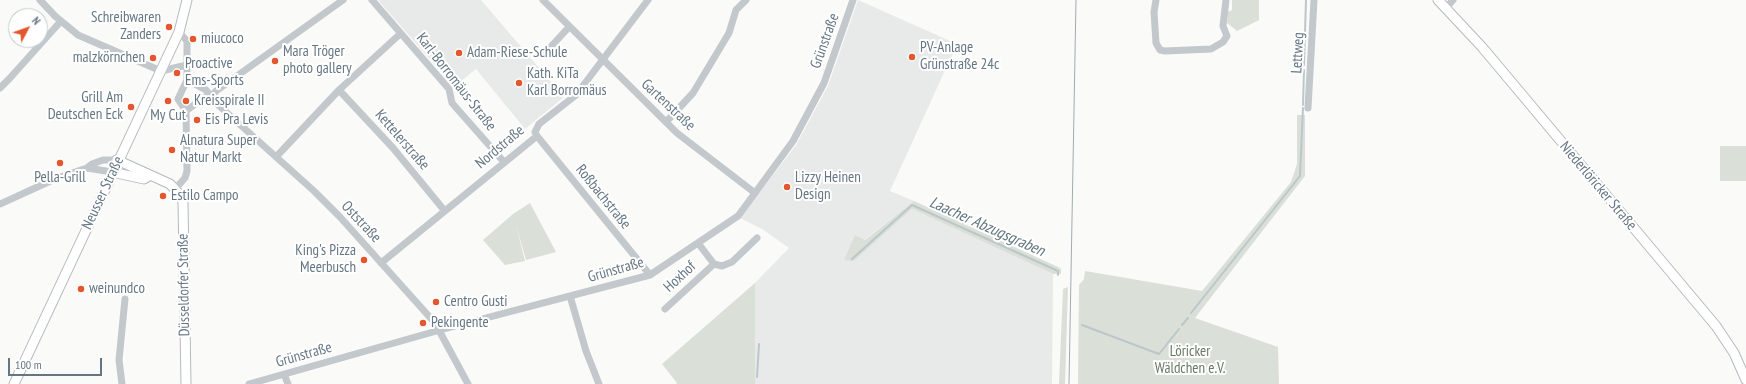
<!DOCTYPE html>
<html>
<head>
<meta charset="utf-8">
<style>
  body { margin:0 }
  #map { position:relative; width:1746px; height:384px; overflow:hidden; background:#fafaf8; font-family:"PT Sans Narrow",sans-serif }
  canvas { display:block }
  .north { position:absolute; left:8px; top:8px; width:40px; height:40px; box-sizing:border-box; background:#fff; border:1px solid #c1c8cd; border-radius:50%; rotate:49deg; font-size:11px; font-weight:700; line-height:16px; text-align:center; color:#657683 }
  .north::after { content:''; display:block; margin:auto; width:14px; height:18px; background:#e4572e; clip-path:polygon(50% 0,100% 100%,50% 72%,0 100%) }
  .scale { position:absolute; left:8px; top:358px; width:94px; height:18px; box-sizing:border-box; border:2px solid #657683; border-top:0; padding-left:5px; font-size:12px; line-height:14px; white-space:nowrap; color:#657683; -webkit-text-stroke:3px #fff; paint-order:stroke }
</style>
</head>
<body>
<div id="map">
<canvas width="1746" height="384"></canvas>
<div class="north">N</div>
<div class="scale">100 m</div>
</div>
<script>
const g = document.querySelector('canvas').getContext('2d');
g.lineJoin = 'round';
function fillPath(path, color) { g.fillStyle = color; g.fill(path, 'evenodd'); }
const poly = rows => new Path2D(rows.map(r => 'M' + r).join(''));
function trace(path, color, width, dash) { g.strokeStyle = color; g.lineWidth = width; g.lineCap = dash ? 'butt' : 'round'; g.setLineDash(dash || []); g.stroke(path); }
function label(font, color, halo, rows, align = 'center') {
  g.font = font + ' "PT Sans Narrow",sans-serif'; g.lineWidth = 4; g.setLineDash([]); g.textBaseline = 'middle'; g.strokeStyle = halo; g.fillStyle = color; for (const [text, x, y, turn = 0] of rows) {
    g.save(); g.translate(x, y); g.rotate((+turn || 0) * Math.PI / 180); g.textAlign = isNaN(turn) ? turn : align; if (halo) g.strokeText(text, 0, 0); g.fillText(text, 0, 0); g.restore();
  }
}
const built = poly([
  [378,0,481,0,564,97,525,129,476,69,454,87],
  [858,0,957,44,890,191,914,201,864,240,855,235,854,261,912,209,1053,274,1052,384,755,384,755,283,789,248,762,229,740,218,796,145,828,86]
]);
const green = poly([
  [1232,0,1259,0,1259,20,1237,31,1227,23,1228,12,1232,10],
  [1297,115,1305,115,1305,176,1195,318,1278,347,1279,384,1078,384,1079,285,1084,279,1085,271,1202,291,1291,182,1297,164],
  [1720,146,1746,146,1746,181,1720,181],
  [914,201,1058,267,1061,269,1061,274,1053,274,912,209,854,261,844,260,855,235,865,240],
  [530,203,556,252,526,260,516,225,525,261,505,265,483,240,513,214],
  [755,283,755,384,676,384,677,383,662,364],
  [1068,287,1065,384,1059,384,1063,289]
]);
const stream = poly([
  [1304,65,1306,0],
  [1303,105,1304,70],
  [852,259,912,205,1058,271,1058,275],
  [1191,313,1300,176,1303,108],
  [1082,325,1159,354,1179,329],
  [1182,325,1188,318],
  [757,377,759,344]
]);
const minor = poly([
  [40,0,55,16,78,35,161,71,187,65],
  [372,0,449,89,452,103,504,162],
  [543,0,677,133,755,193],
  [1156,0,1154,12,1156,43,1160,50,1165,51,1211,49,1223,42,1227,36,1223,26,1226,0],
  [1446,8,1453,0],
  [179,32,187,41,187,80,178,99,186,111],
  [546,52,569,27],
  [187,80,206,90,216,103,314,191,340,217,435,323,468,384],
  [0,88,10,78,61,21],
  [339,90,393,148,444,210],
  [211,97,216,91,343,0],
  [1308,108,1314,0],
  [666,122,693,93,729,33,736,10,746,0],
  [537,136,650,275],
  [276,157,339,90,400,34],
  [87,168,92,164,103,160,117,160],
  [175,189,185,178,187,171,186,111,203,98,211,97],
  [0,204,57,178,87,168,112,172],
  [698,243,714,264,722,266,732,262,757,238],
  [381,263,537,136,535,132,539,124,576,95,648,0],
  [570,296,586,351,599,384],
  [665,309,714,264],
  [284,374,288,384],
  [122,384,119,360,125,299],
  [249,384,440,330,650,275,738,216,755,193,793,141,824,83,853,0]
]);
const major = poly([
  [1438,0,1482,47,1716,326,1734,353,1746,380],
  [117,160,170,184,180,195,183,202,186,384],
  [112,172,144,179,149,176],
  [14,384,179,32,187,0]
]);
const tram = poly([
  [1069,384,1076,0]
]);
const markers = [
  [169,27,4,"#e4572e"],
  [193,39,4,"#e4572e"],
  [459,53,4,"#e4572e"],
  [912,57,4,"#e4572e"],
  [153,58,4,"#e4572e"],
  [275,61,4,"#e4572e"],
  [177,73,4,"#e4572e"],
  [519,83,4,"#e4572e"],
  [168,101,4,"#e4572e"],
  [186,101,4,"#e4572e"],
  [131,107,4,"#e4572e"],
  [197,120,4,"#e4572e"],
  [172,150,4,"#e4572e"],
  [60,163,4,"#e4572e"],
  [787,187,4,"#e4572e"],
  [163,196,4,"#e4572e"],
  [364,260,4,"#e4572e"],
  [81,289,4,"#e4572e"],
  [436,302,4,"#e4572e"],
  [423,323,4,"#e4572e"]
];
const poiNames = [
  ["Schreibwaren",161,18,"right"],
  ["Zanders",161,35,"right"],
  ["miucoco",201,39],
  ["PV-Anlage",920,48],
  ["Grünstraße 24c",920,65],
  ["Mara Tröger",283,52],
  ["photo gallery",283,69],
  ["Adam-Riese-Schule",467,53],
  ["malzkörnchen",145,58,"right"],
  ["Proactive",185,64],
  ["Ems-Sports",185,81],
  ["Kath. KiTa",527,74],
  ["Karl Borromäus",527,91],
  ["Grill Am",123,98,"right"],
  ["Deutschen Eck",123,115,"right"],
  ["Kreisspirale II",194,101],
  ["My Cut",168,116,"center"],
  ["Eis Pra Levis",205,120],
  ["Alnatura Super",180,141],
  ["Natur Markt",180,158],
  ["Pella-Grill",60,178,"center"],
  ["Lizzy Heinen",795,178],
  ["Design",795,195],
  ["Estilo Campo",171,196],
  ["King's Pizza",356,251,"right"],
  ["Meerbusch",356,268,"right"],
  ["weinundco",89,289],
  ["Centro Gusti",444,302],
  ["Pekingente",431,323]
];
const streetNames = [
  ["Grünstraße",825,41,-70],
  ["Lettweg",1298,53,-87],
  ["Karl-Borromäus-Straße",456,82,52],
  ["Gartenstraße",668,105,43],
  ["Kettelerstraße",402,140,49],
  ["Nordstraße",500,147,-40],
  ["Niederlöricker Straße",1598,186,50],
  ["Neusser Straße",103,193,-65],
  ["Roßbachstraße",603,197,51],
  ["Oststraße",361,222,47],
  ["Grünstraße",616,270,-16],
  ["Hoxhof",680,277,-43],
  ["Düsseldorfer Straße",184,285,-91],
  ["Grünstraße",304,355,-16]
];
const parkNames = [
  ["Löricker",1190,352],
  ["Wäldchen e.V.",1190,369]
];
const waterNames = [
  ["Laacher Abzugsgraben",987,227,24]
];
fillPath(built, '#e8e9e9');
fillPath(green, '#dadfd7');
trace(stream, '#bbc7cb', 2);
trace(major, '#b5babe', 11);
trace(minor, '#c3c8cc', 7);
trace(major, '#fff', 9);
trace(tram, '#a2aab0', 1);
for (const [x, y, r, color] of markers) { const dot = new Path2D(); dot.arc(x, y, r, 0, 2 * Math.PI); g.fillStyle = color; g.fill(dot); trace(dot, '#fff', 1.5); }
label('15px', '#657683', '#fff', poiNames, 'left');
label('15px', '#657683', '#fff', streetNames);
label('15px', '#687a64', '#fff', parkNames);
label('italic 16px', '#60757c', '#fff', waterNames);
</script>
</body>
</html>
